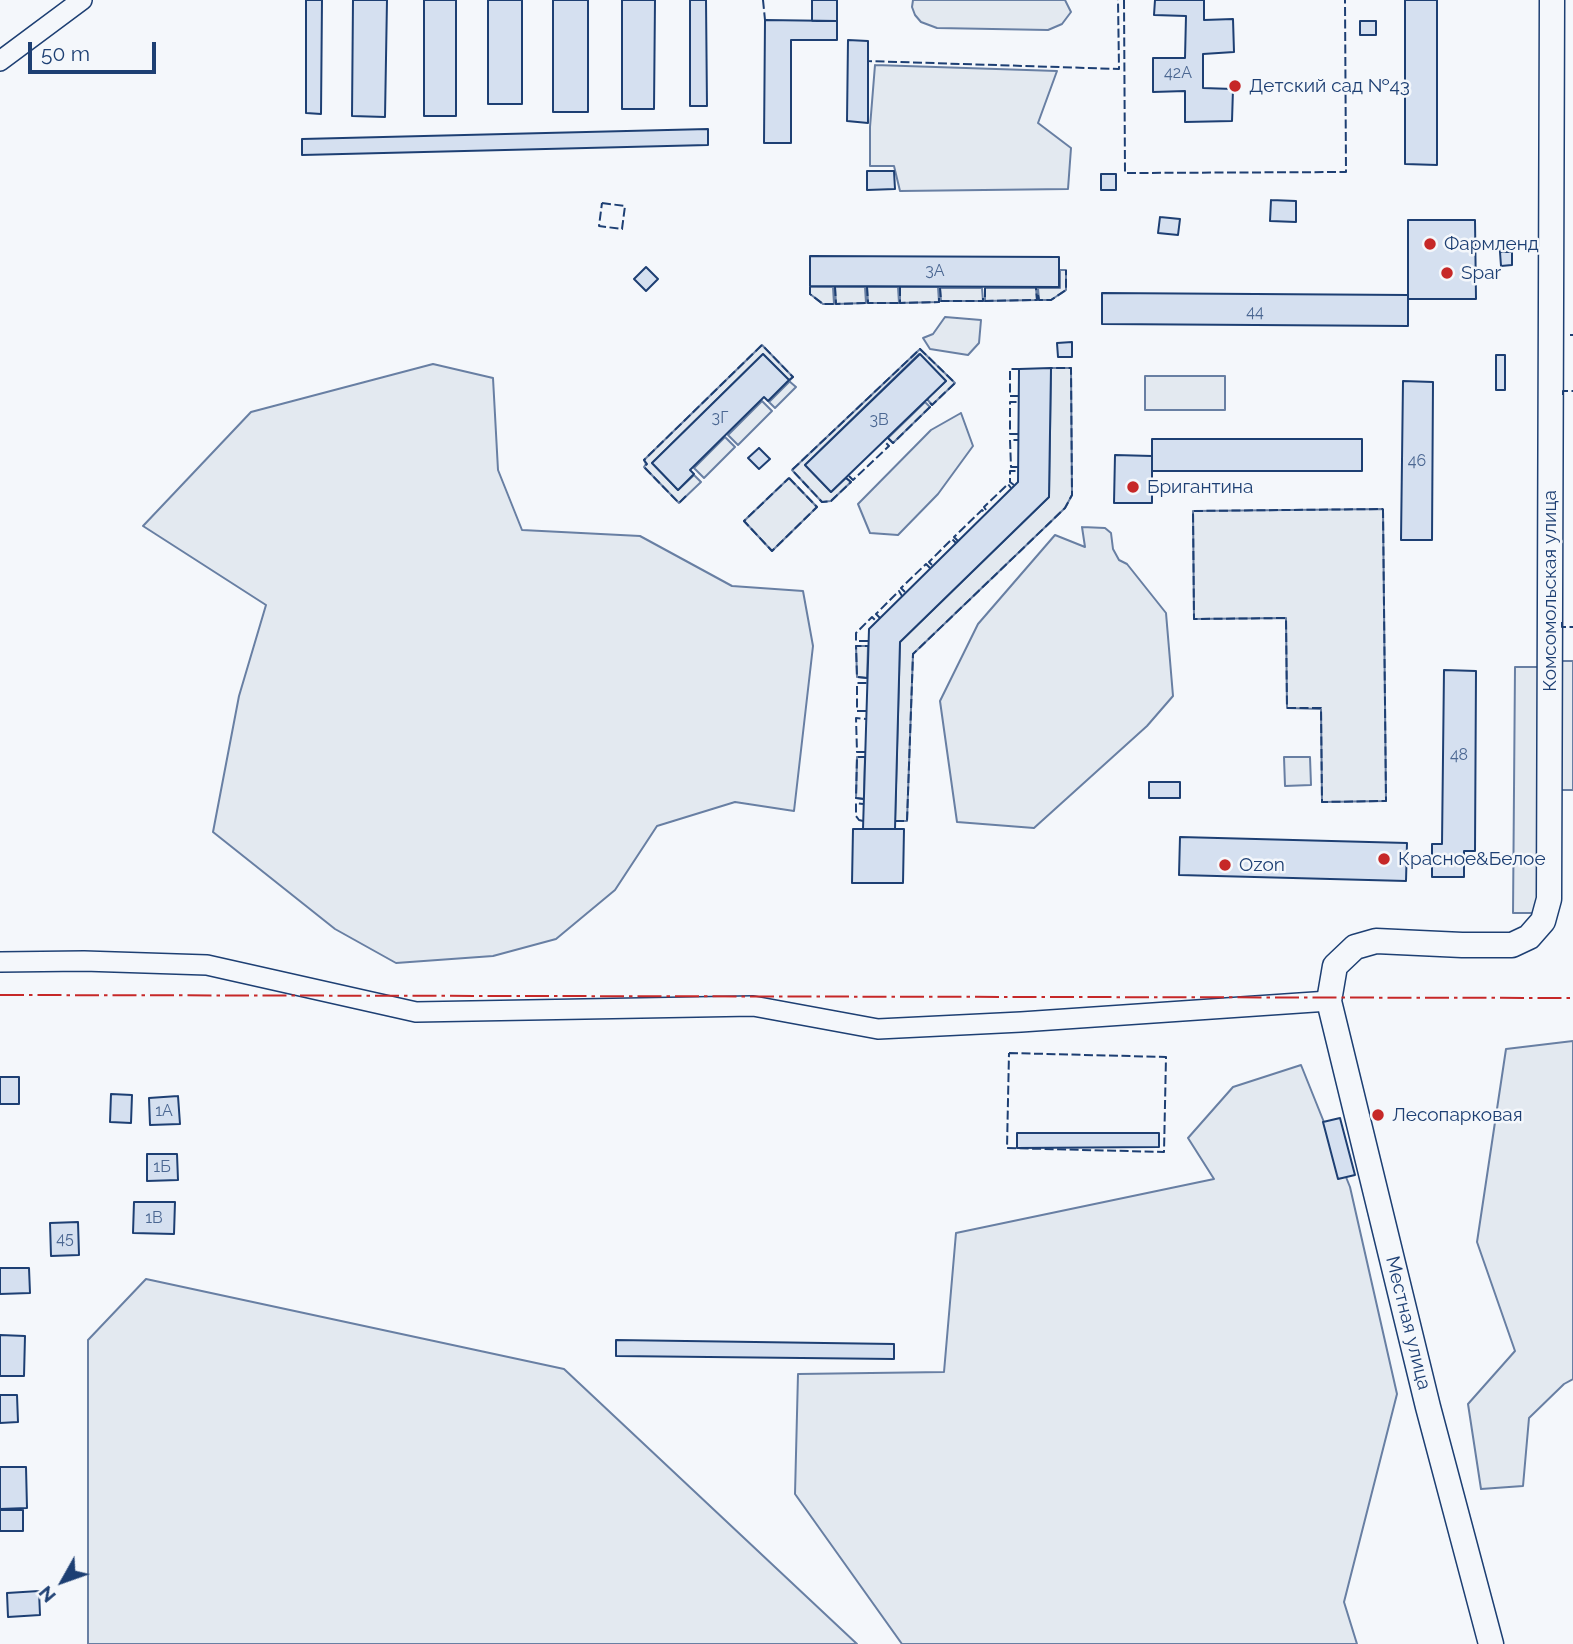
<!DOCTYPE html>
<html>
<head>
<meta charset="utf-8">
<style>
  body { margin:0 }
  #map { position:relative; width:1573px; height:1644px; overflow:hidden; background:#f4f7fb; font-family:Raleway,sans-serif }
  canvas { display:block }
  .north { position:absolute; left:28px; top:1546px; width:70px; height:70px; -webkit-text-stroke:5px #f4f7fb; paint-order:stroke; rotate:230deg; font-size:19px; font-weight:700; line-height:28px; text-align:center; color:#1d3f73 }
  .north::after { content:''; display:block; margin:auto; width:24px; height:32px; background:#1d3f73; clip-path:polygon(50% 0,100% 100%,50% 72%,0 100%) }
  .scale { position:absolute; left:28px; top:42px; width:128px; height:32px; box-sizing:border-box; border:4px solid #1d3f73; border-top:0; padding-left:9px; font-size:21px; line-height:24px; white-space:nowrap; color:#1d3f73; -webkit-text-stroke:5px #f4f7fb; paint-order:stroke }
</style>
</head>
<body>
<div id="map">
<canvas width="1573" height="1644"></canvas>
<div class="north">N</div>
<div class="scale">50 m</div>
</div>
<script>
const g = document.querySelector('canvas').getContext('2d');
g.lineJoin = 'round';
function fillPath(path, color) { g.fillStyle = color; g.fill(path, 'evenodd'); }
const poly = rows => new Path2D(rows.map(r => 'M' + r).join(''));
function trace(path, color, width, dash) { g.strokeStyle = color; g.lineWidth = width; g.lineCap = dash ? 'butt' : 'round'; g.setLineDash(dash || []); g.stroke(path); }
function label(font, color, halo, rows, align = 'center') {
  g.font = font + ' Raleway,sans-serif'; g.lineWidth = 5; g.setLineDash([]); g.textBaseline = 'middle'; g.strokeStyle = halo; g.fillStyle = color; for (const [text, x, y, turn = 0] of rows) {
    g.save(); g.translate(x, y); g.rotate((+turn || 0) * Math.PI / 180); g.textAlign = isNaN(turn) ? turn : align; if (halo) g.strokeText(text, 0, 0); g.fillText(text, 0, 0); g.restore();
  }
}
const green = poly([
  [913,0,1065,0,1071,12,1062,24,1048,30,937,28,921,22,915,15,912,7,913,0],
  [875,65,1057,71,1038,123,1071,148,1068,189,900,191,894,166,870,166,870,127,875,65],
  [1060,270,1066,270,1066,290,1051,300,1039,300,1038,288,1060,288,1060,270],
  [810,287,833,287,834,304,823,304,810,294,810,287],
  [835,287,865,287,866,303,836,304,835,287],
  [867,287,898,287,899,303,868,303,867,287],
  [900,287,938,287,939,302,900,303,900,287],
  [940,288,982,288,983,301,941,301,940,288],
  [985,288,1036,288,1037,300,985,301,985,288],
  [945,317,981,320,979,343,968,355,930,349,923,338,933,334,945,317],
  [762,345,793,377,789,381,796,387,775,408,769,402,790,381,763,354,652,463,678,490,694,475,701,482,679,503,644,467,646,464,644,460,762,345],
  [920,349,955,383,932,405,927,399,946,381,919,354,805,465,831,492,846,478,851,482,831,501,822,502,792,470,920,349],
  [433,364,493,378,498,470,522,530,640,536,732,586,803,591,813,646,794,811,735,802,657,826,615,890,556,939,493,956,396,963,335,929,213,832,239,696,266,605,143,526,251,412,433,364],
  [1051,368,1071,368,1072,495,1065,508,913,654,907,821,895,821,900,642,1049,497,1051,368],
  [1145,376,1225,376,1225,410,1145,410,1145,376],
  [762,401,772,411,738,445,728,435,762,401],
  [925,402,930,407,893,443,888,438,925,402],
  [961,413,973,446,938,494,898,535,870,533,858,504,931,430,961,413],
  [725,437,735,447,704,478,694,468,725,437],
  [789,478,817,507,772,551,744,521,789,478],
  [1383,509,1386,801,1322,802,1321,709,1287,708,1286,618,1194,619,1193,511,1383,509],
  [1082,527,1105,528,1111,533,1113,549,1119,560,1127,564,1166,613,1173,696,1147,726,1034,828,957,822,940,701,978,624,1055,535,1085,547,1082,527],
  [856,646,868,646,867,678,857,677,856,646],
  [1561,661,1573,661,1573,790,1559,790,1561,661],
  [1515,667,1542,667,1540,913,1513,913,1515,667],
  [857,757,865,757,864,799,856,798,857,757],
  [1284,757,1310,757,1311,785,1285,786,1284,757],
  [1573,1041,1573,1379,1564,1384,1529,1418,1523,1486,1481,1489,1468,1404,1515,1351,1477,1242,1506,1049,1573,1041],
  [1301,1065,1350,1187,1397,1394,1344,1602,1357,1644,902,1644,795,1494,798,1374,944,1372,956,1233,1214,1179,1188,1138,1233,1087,1301,1065],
  [146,1279,564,1369,857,1644,88,1644,88,1340,146,1279]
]);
const building = poly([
  [306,0,322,0,321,114,306,113,306,0],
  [353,0,387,0,385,117,352,116,353,0],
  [424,0,456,0,456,116,424,116,424,0],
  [488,0,522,0,522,104,488,104,488,0],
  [553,0,588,0,588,112,553,112,553,0],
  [622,0,655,0,654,109,622,109,622,0],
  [690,0,706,0,707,106,690,106,690,0],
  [812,0,837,0,837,21,812,21,812,0],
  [1155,0,1204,0,1204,20,1233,19,1234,52,1203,54,1203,88,1233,89,1232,121,1185,122,1185,91,1153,92,1153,58,1185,58,1186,16,1154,15,1155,0],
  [1405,0,1437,0,1437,165,1405,164,1405,0],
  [765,20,837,21,837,40,791,40,791,143,764,143,765,20],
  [1360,21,1376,21,1376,35,1360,35,1360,21],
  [848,40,868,41,868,123,847,121,848,40],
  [708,129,708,145,302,155,302,139,708,129],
  [867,171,894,171,895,189,867,190,867,171],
  [1101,174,1116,174,1116,190,1101,190,1101,174],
  [1271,200,1296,201,1296,222,1270,221,1271,200],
  [1160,217,1180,219,1178,235,1158,233,1160,217],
  [1408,220,1475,220,1476,299,1408,299,1408,220],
  [1499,242,1512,242,1512,252,1500,252,1499,242],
  [1500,252,1512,252,1512,265,1501,266,1500,252],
  [810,256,1059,257,1059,287,810,286,810,256],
  [646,267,658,279,646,291,634,279,646,267],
  [1102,293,1408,295,1408,326,1102,324,1102,293],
  [1072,342,1072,357,1058,357,1057,343,1072,342],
  [763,354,789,380,768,401,764,397,692,468,690,470,694,474,678,490,652,463,763,354],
  [920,354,946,381,831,492,805,465,920,354],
  [1496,355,1505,355,1505,390,1496,390,1496,355],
  [1051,368,1049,497,900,642,895,829,863,829,869,629,1018,482,1019,369,1051,368],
  [1403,381,1433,382,1432,540,1401,540,1403,381],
  [1152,439,1362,439,1362,471,1152,471,1152,439],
  [759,448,770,459,759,469,748,458,759,448],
  [1115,455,1152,456,1152,503,1114,503,1115,455],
  [1444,670,1476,671,1475,851,1464,851,1464,877,1432,877,1432,844,1442,844,1444,670],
  [1149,782,1180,782,1180,798,1149,798,1149,782],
  [853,829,904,829,903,883,852,883,853,829],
  [1180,837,1407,843,1406,881,1179,875,1180,837],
  [0,1077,19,1077,19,1104,0,1104,0,1077],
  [111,1094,132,1095,131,1123,110,1122,111,1094],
  [178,1096,180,1124,150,1125,149,1098,178,1096],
  [1340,1118,1355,1175,1338,1179,1323,1122,1340,1118],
  [1017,1133,1159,1133,1159,1147,1017,1148,1017,1133],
  [147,1154,177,1154,178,1180,147,1181,147,1154],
  [134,1202,175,1202,174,1234,133,1233,134,1202],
  [78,1222,79,1255,51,1256,50,1223,78,1222],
  [0,1268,29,1268,30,1293,0,1294,0,1268],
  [0,1335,25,1336,24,1376,0,1376,0,1335],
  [616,1340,894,1344,894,1359,616,1356,616,1340],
  [0,1395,17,1395,18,1422,0,1423,0,1395],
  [0,1467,26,1467,27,1508,0,1509,0,1467],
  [0,1510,23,1510,23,1531,0,1531,0,1510],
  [39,1591,40,1615,8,1617,7,1593,39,1591]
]);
const minor = poly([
  [0,61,82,0],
  [0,962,84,961,207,965,416,1012,753,1006,878,1029,1021,1022,1329,1001]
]);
const major = poly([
  [1491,1644,1428,1407,1329,1001,1335,966,1355,947,1376,941,1462,945,1512,945,1529,937,1543,921,1549,899,1552,0]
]);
const fence = poly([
  [763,0,765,20],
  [1124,0,1125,173,1346,172,1345,0],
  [868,56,868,61,1119,69,1118,0],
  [602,203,625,206,622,229,599,226,602,203],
  [810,287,810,294,823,304,834,304,834,301],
  [835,287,836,304,866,303,866,301],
  [867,287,868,303,899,303,899,301],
  [900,287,900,303,939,302,939,298],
  [940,288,941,301,983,301,983,298],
  [985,288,985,301,1037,300,1036,288],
  [1038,295,1039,300,1051,300,1066,290,1066,270],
  [1570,335,1573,335],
  [1563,395,1563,391,1573,391],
  [1019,396,1010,396,1010,369,1019,369],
  [1018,434,1010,434,1010,402,1019,402],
  [888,438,893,443,930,407,928,405],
  [1018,467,1011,467,1010,440,1018,440],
  [849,476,853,480,889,446,885,442],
  [789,478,817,507,772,551,744,521,789,478],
  [846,478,851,482,831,501,822,502,792,470,920,349,955,383,932,405,927,399],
  [1014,485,1010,482,1010,471,1018,471],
  [686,496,679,503,644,467,647,464,644,460,762,345,793,377,789,380],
  [1383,509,1386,801,1322,802,1321,708,1287,708,1286,618,1194,619,1193,511,1383,509],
  [986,510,984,507,1008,484,1011,488],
  [958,541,954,537,982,510,986,514],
  [932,565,929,562,952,539,956,543],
  [905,592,901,588,926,564,930,568],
  [880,618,876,614,899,591,902,596],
  [1562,622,1562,627,1573,627],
  [868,641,856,641,856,633,872,617,876,621],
  [867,678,857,677,856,646,868,646],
  [866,711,857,711,857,683,867,683],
  [865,752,857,752,856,718,866,719],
  [864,799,856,798,857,757,865,757],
  [863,821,859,820,856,816,856,803,863,804],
  [895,821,907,821,913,654,1065,508,1072,495,1071,368,1051,368],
  [1009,1053,1166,1057,1164,1152,1007,1148,1009,1053]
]);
const power = poly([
  [0,995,1573,998]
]);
const markers = [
  [1235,86,7,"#c62828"],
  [1430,244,7,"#c62828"],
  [1447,273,7,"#c62828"],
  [1133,487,7,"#c62828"],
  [1384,859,7,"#c62828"],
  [1225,865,7,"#c62828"],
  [1378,1115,7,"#c62828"]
];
const numberNames = [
  ["42А",1178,73],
  ["3А",935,271],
  ["44",1255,312],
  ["3Г",720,418],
  ["3В",879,420],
  ["46",1417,461],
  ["48",1459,755],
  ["1А",164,1111],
  ["1Б",162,1167],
  ["1В",154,1218],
  ["45",65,1239]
];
const poiNames = [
  ["Детский сад №43",1249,86],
  ["Фармленд",1444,244],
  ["Spar",1461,273],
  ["Бригантина",1147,487],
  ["Красное&Белое",1398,859],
  ["Ozon",1239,865],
  ["Лесопарковая",1392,1115]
];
const streetNames = [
  ["Комсомольская улица",1550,591,-90],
  ["Местная улица",1408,1323,76]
];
fillPath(green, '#e3e9f0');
trace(green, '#687fa3', 2);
fillPath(building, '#d5e0f0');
trace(building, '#1d3f73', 2);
trace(minor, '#1d3f73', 22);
trace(major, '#1d3f73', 27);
trace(minor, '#f4f7fb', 19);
trace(major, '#f4f7fb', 24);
trace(fence, '#1d3f73', 2, [9, 3.5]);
trace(power, '#c62828', 2, [24, 5, 3.5, 5]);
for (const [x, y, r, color] of markers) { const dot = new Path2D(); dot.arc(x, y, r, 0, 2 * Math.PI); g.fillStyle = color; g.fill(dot); trace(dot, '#f4f7fb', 2.5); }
label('16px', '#4b6792', null, numberNames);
label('19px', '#1d3f73', '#f4f7fb', poiNames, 'left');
label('19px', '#1d3f73', '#f4f7fb', streetNames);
</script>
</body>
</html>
